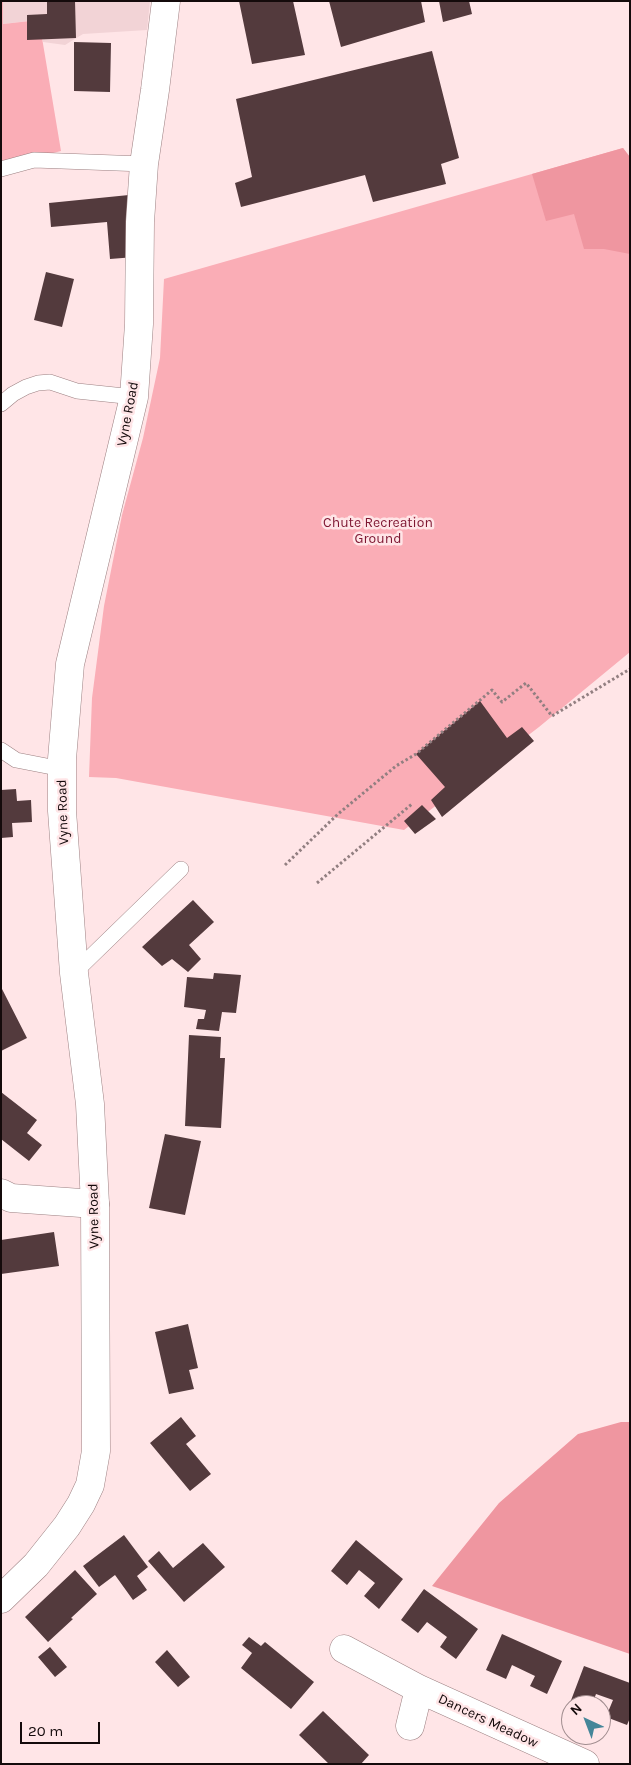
<!DOCTYPE html>
<html>
<head>
<meta charset="utf-8">
<style>
  body { margin:0 }
  #map { position:relative; width:631px; height:1765px; overflow:hidden; background:#ffe5e7; font-family:Karla,sans-serif }
  canvas { display:block }
  .frame { position:absolute; inset:0; border:2px solid #140a0b; pointer-events:none }
  .north { position:absolute; left:561px; top:1695px; width:50px; height:50px; box-sizing:border-box; background:#ffe5e7; border:1px solid #a18d8f; border-radius:50%; rotate:317deg; font-size:14px; font-weight:700; line-height:20px; text-align:center; color:#140a0b }
  .north::after { content:''; display:block; margin:auto; width:18px; height:22px; background:#458699; clip-path:polygon(50% 0,100% 100%,50% 72%,0 100%) }
  .scale { position:absolute; left:20px; top:1722px; width:80px; height:22px; box-sizing:border-box; border:2px solid #140a0b; border-top:0; padding-left:6px; font-size:15px; line-height:18px; white-space:nowrap; color:#140a0b; -webkit-text-stroke:4px #ffe5e7; paint-order:stroke }
</style>
</head>
<body>
<div id="map">
<canvas width="631" height="1765"></canvas>
<div class="frame"></div>
<div class="north">N</div>
<div class="scale">20 m</div>
</div>
<script>
const g = document.querySelector('canvas').getContext('2d');
g.lineJoin = 'round';
function fillPath(path, color) { g.fillStyle = color; g.fill(path, 'evenodd'); }
const poly = rows => new Path2D(rows.map(r => 'M' + r).join(''));
function trace(path, color, width, dash) { g.strokeStyle = color; g.lineWidth = width; g.lineCap = dash ? 'butt' : 'round'; g.setLineDash(dash || []); g.stroke(path); }
function label(font, color, halo, rows, align = 'center') {
  g.font = font + ' Karla,sans-serif'; g.lineWidth = 5; g.setLineDash([]); g.textBaseline = 'middle'; g.strokeStyle = halo; g.fillStyle = color; for (const [text, x, y, turn = 0] of rows) {
    g.save(); g.translate(x, y); g.rotate((+turn || 0) * Math.PI / 180); g.textAlign = isNaN(turn) ? turn : align; if (halo) g.strokeText(text, 0, 0); g.fillText(text, 0, 0); g.restore();
  }
}
const built = poly([
  [3,1,150,1,147,30,83,34,65,45,43,42,39,20,2,24]
]);
const green = poly([
  [1,1,3,1,3,24,39,20,61,151,1,166],
  [623,148,630,158,630,652,539,727,404,830,116,778,89,777,92,698,104,606,122,515,143,438,160,358,164,279]
]);
const forest = poly([
  [623,148,630,157,630,254,604,249,584,249,574,214,546,221,532,174],
  [621,1422,630,1422,630,1654,432,1586,499,1503,578,1434]
]);
const building = poly([
  [47,1,75,1,76,38,27,40,27,15,47,14],
  [239,1,293,1,305,55,252,64],
  [329,1,421,1,425,22,341,47],
  [439,1,469,1,472,14,443,22],
  [74,42,111,43,110,92,74,91],
  [432,51,459,158,441,164,446,184,373,202,365,175,241,207,235,183,252,177,236,99],
  [129,195,135,257,110,259,107,222,51,227,49,203],
  [46,272,74,279,62,327,34,320],
  [480,701,507,738,522,727,534,741,442,817,431,800,445,787,416,754],
  [16,789,17,801,31,800,32,822,12,823,13,837,1,838,1,790],
  [422,805,436,819,415,834,404,821],
  [193,900,214,922,189,945,201,959,188,972,172,959,162,966,142,947],
  [214,973,241,975,236,1013,222,1012,219,1031,196,1029,198,1019,204,1019,206,1010,184,1007,187,977,213,979],
  [1,987,27,1038,1,1051],
  [189,1035,221,1037,220,1058,225,1058,221,1128,185,1126],
  [1,1092,37,1120,27,1133,42,1145,29,1161,1,1139],
  [165,1134,201,1141,185,1215,149,1208],
  [54,1232,59,1266,1,1274,1,1240],
  [188,1324,198,1368,189,1370,194,1389,169,1394,155,1332],
  [181,1417,196,1436,186,1444,211,1474,190,1491,150,1443],
  [124,1535,148,1567,137,1576,147,1590,133,1600,115,1575,99,1587,83,1566],
  [356,1540,403,1579,379,1609,364,1596,375,1583,359,1570,347,1585,331,1571],
  [203,1543,225,1567,184,1602,148,1561,159,1551,173,1568],
  [75,1570,97,1594,71,1618,73,1619,48,1642,25,1617],
  [424,1589,478,1629,456,1659,440,1647,447,1637,427,1622,418,1633,401,1620],
  [502,1634,562,1661,547,1694,530,1686,535,1676,512,1665,506,1679,486,1670],
  [249,1637,261,1646,265,1642,314,1682,291,1709,241,1668,252,1653,242,1645],
  [50,1647,67,1667,55,1677,38,1657],
  [167,1650,190,1677,178,1687,155,1662],
  [584,1666,630,1683,630,1718,627,1725,606,1717,613,1700,596,1694,592,1705,576,1705,570,1703],
  [323,1711,369,1755,361,1764,329,1764,299,1735]
]);
const path = poly([
  [285,865,338,814,396,766,416,754,492,690,502,702,526,683,552,716,630,669],
  [317,883,412,804]
]);
const lane = poly([
  [1,169,34,160,144,164],
  [1,404,13,394,26,387,38,383,50,382,77,391,134,397],
  [1,750,16,760,62,769],
  [74,973,181,869]
]);
const street = poly([
  [1,1193,11,1198,95,1204],
  [344,1649,419,1689,585,1764],
  [410,1726,419,1689]
]);
const secondary = poly([
  [1,1599,36,1565,67,1526,81,1504,90,1485,96,1451,95,1204,90,1104,74,973,62,811,62,759,70,664,134,397,139,324,140,222,144,164,155,90,166,1]
]);
const streetNames = [
  ["Vyne Road",128,414,-79],
  ["Vyne Road",63,812,-92],
  ["Vyne Road",94,1216,-91],
  ["Dancers Meadow",488,1721,25]
];
const parkNames = [
  ["Chute Recreation",378,523],
  ["Ground",378,539]
];
fillPath(built, '#f2d3d6');
fillPath(green, '#faadb6');
fillPath(forest, '#ef96a0');
fillPath(building, '#533a3d');
trace(lane, '#9c8082', 16);
trace(street, '#9c8082', 29);
trace(secondary, '#9c8082', 29);
trace(path, '#927f81', 3, [2.5, 2.5]);
trace(lane, '#fff', 15);
trace(street, '#fff', 28);
trace(secondary, '#fff', 28);
label('14px', '#140a0b', '#ffe5e7', streetNames);
label('14px', '#7e1631', '#ffe5e7', parkNames);
</script>
</body>
</html>
